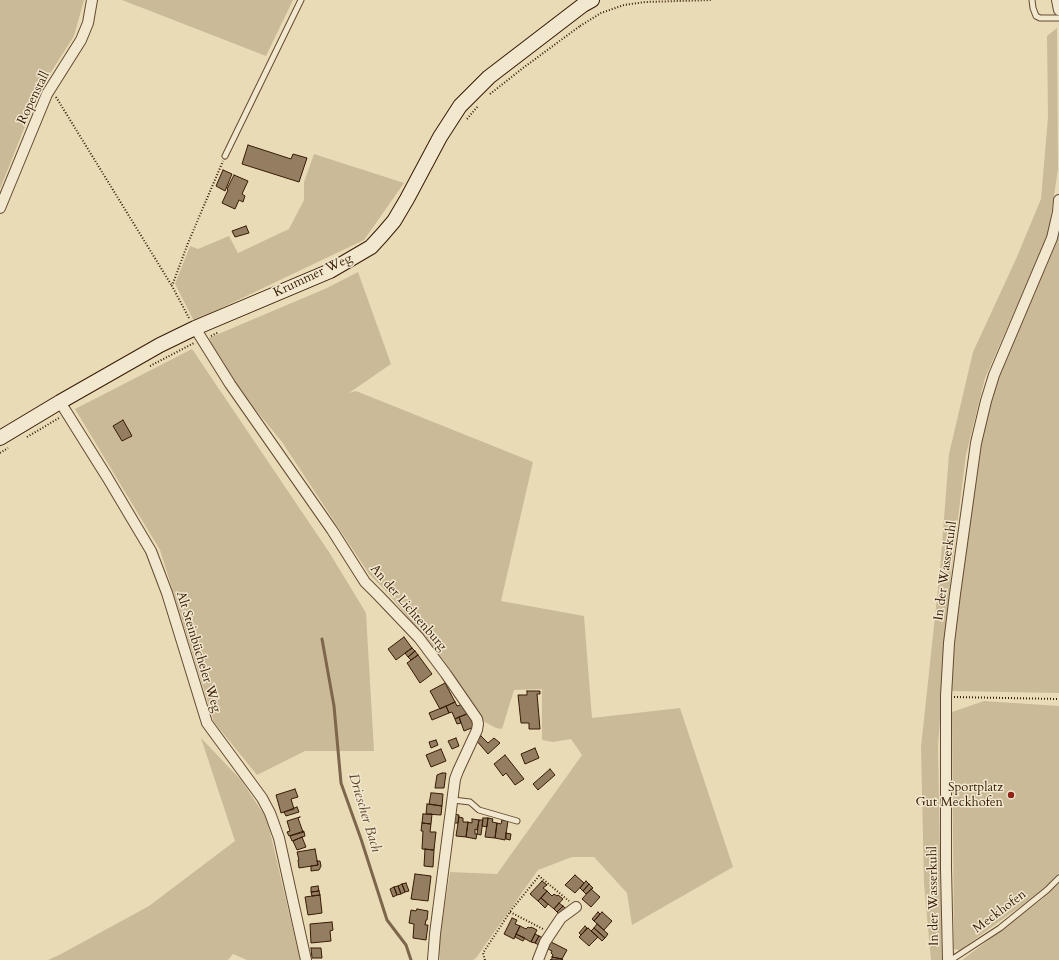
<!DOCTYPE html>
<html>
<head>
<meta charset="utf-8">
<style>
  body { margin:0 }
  canvas { display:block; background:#e9dbb5 }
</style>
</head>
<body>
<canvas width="1059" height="960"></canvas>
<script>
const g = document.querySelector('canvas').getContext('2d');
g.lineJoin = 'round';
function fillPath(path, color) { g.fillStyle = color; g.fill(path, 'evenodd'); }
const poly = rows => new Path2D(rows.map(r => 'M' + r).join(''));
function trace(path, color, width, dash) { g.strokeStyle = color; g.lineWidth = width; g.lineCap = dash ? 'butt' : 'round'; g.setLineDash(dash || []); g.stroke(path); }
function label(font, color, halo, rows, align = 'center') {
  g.font = font + ' Cardo,serif'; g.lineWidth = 3; g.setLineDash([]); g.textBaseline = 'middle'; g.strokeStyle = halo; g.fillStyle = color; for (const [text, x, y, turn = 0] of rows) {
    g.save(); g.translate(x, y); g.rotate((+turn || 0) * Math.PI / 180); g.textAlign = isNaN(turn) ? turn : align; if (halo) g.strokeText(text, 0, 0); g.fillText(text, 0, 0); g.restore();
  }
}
const green = poly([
  [0,0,84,0,74,36,39,91,0,189],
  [122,0,293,0,266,56],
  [1057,28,1058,169,1048,236,985,378,966,455,951,573,938,746,942,960,931,960,924,884,921,747,940,570,949,454,973,352,1016,259,1041,199,1048,117,1047,36],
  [314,154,404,183,364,240,194,321,175,284,190,246,198,249,229,236,238,253,289,229,304,200,304,182],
  [1059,226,1059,693,950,691,959,601,981,438,1000,369],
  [358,272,391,364,349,393,356,391,533,462,501,601,584,616,592,718,680,708,733,867,632,925,627,893,594,857,572,857,538,870,476,958,473,960,440,960,439,942,450,872,497,874,582,755,571,739,553,742,542,740,542,689,514,690,502,729,496,728,483,721,443,660,388,593,369,574,282,442,255,409,216,354,209,338,327,288],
  [192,349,329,552,366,613,374,751,305,751,257,775,214,722,160,550,75,409],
  [984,701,1059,706,1059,873,1043,890,960,950,954,949,952,712],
  [201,738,241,780,267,819,300,960,247,960,233,954,228,960,48,960,61,954,149,906,235,841],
  [1059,883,1059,960,962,960,1041,900]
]);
const stream = poly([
  [322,639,334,706,341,783,361,839,387,920,406,945,411,960]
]);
const building = poly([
  [248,145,291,159,293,154,307,158,299,182,242,164,248,145],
  [223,170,232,174,225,191,216,186,223,170],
  [234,175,248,181,242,194,245,196,243,202,239,200,235,209,222,203,228,190,227,189,234,175],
  [246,226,249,233,235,237,232,231,246,226],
  [123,420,132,436,122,441,113,426,123,420],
  [404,637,412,648,396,660,388,649,404,637],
  [412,648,415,651,408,657,405,653,412,648],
  [415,651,418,655,411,660,408,657,415,651],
  [418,655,432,674,420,683,407,663,418,655],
  [445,683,455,702,440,709,430,691,445,683],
  [527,691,540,691,540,694,537,694,540,729,529,729,529,723,521,723,518,695,527,695,527,691],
  [455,702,457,706,463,704,467,714,455,719,452,712,449,713,446,706,455,702],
  [446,706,449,713,432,720,429,713,446,706],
  [469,713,474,727,464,731,459,717,469,713],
  [459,717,461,723,457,724,455,719,459,717],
  [481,736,488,743,494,738,500,743,488,754,476,740,481,736],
  [456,738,459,746,452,749,448,741,456,738],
  [436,740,438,745,431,748,429,742,436,740],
  [535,748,539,758,525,764,521,754,535,748],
  [441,749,446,761,431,767,426,755,441,749],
  [505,755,524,779,515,785,506,773,503,776,494,764,505,755],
  [550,769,555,775,538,790,533,784,550,769],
  [442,773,446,773,444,788,435,788,437,775,442,773],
  [295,789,298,797,291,799,294,809,281,813,276,795,295,789],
  [431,793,434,793,443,794,442,806,429,804,431,793],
  [427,804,442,806,441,815,426,814,427,804],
  [297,807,299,812,286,816,284,812,297,807],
  [423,814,432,814,431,824,422,823,423,814],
  [454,814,459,815,458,823,453,823,454,814],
  [300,817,298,818,303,832,304,831,289,836,287,832,290,831,287,821,300,817],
  [459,817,463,818,463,822,468,822,466,837,456,836,459,817],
  [483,818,488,818,487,827,482,826,483,818],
  [488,818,493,819,492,822,497,823,495,838,485,837,488,818],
  [472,819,479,820,477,830,475,829,475,834,477,834,476,839,466,837,468,822,472,823,472,819],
  [479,820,483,820,481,835,477,834,479,820],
  [502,820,508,821,505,840,495,838,497,823,501,824,502,820],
  [422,823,431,824,430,832,436,832,434,850,422,849,423,831,421,831,422,823],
  [304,832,305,836,292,841,290,836,304,832],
  [506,833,511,834,510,840,506,839,506,833],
  [302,837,306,847,297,850,293,841,302,837],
  [315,849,318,865,299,868,298,860,299,860,297,852,315,849],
  [425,849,434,850,433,867,424,866,425,849],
  [317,861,320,861,321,866,319,870,311,871,311,866,318,865,317,861],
  [415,874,431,876,428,901,411,899,415,874],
  [575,875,584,883,575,893,565,885,575,875],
  [542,881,547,885,543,888,547,891,538,901,530,894,542,881],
  [586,881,589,884,583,891,580,888,586,881],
  [406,883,409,891,405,892,402,884,406,883],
  [402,884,405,892,401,894,398,886,402,884],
  [589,884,593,888,586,894,583,891,589,884],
  [318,886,319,891,311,892,311,887,318,886],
  [398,886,401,894,397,895,394,887,398,886],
  [394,887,397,895,393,897,390,889,394,887],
  [591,889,600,897,591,907,582,899,591,889],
  [319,891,320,895,312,896,311,892,319,891],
  [547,891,552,896,554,894,557,896,558,895,563,899,554,909,541,898,547,891],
  [320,895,322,913,308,915,305,897,320,895],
  [541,898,548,904,545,908,538,901,541,898],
  [559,903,563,906,557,912,554,909,559,903],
  [563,906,566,909,560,915,557,912,563,906],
  [417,909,428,911,427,920,426,920,425,925,428,925,426,940,413,938,414,924,409,923,411,910,416,911,417,909],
  [598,912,600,914,594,921,592,919,598,912],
  [602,912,612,921,604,930,594,921,602,912],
  [512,918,517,920,515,924,520,926,514,939,504,934,512,918],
  [332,922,333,930,330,931,331,941,311,943,310,924,332,922],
  [597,924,608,934,605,938,594,928,597,924],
  [520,926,526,929,528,927,530,928,531,927,537,930,531,942,516,934,520,926],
  [585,926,587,928,581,935,579,933,585,926],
  [588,928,598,937,589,946,579,937,588,928],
  [594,928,605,938,602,941,591,931,594,928],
  [516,934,525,938,523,941,515,937,516,934],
  [535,934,539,936,535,943,531,942,535,934],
  [539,936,543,938,539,945,535,943,539,936],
  [551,942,567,950,562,959,552,957,553,955,551,953,552,951,548,949,551,942],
  [311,948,321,948,322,958,312,958,311,948],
  [552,957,562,959,563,960,550,960,552,959,552,957]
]);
const path = poly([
  [580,26,601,13,624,5,645,2,712,0],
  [490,94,523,68,580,26],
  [56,97,172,286],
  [467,119,478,106],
  [189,318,172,286,188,243,223,161],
  [211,336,219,332],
  [150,366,194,343],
  [27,437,59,418],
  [0,453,8,448],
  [954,697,1059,699],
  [510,912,543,929],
  [485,960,483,953,512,909,539,876,569,901]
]);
const lane = poly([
  [1032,0,1033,8,1036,16,1040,18,1059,18],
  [225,156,301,0],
  [453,800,470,802,479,810,517,821],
  [951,960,1000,928,1047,890,1059,878]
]);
const street = poly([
  [1057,0,1059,10],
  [0,208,47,94,81,40,88,23,92,0],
  [195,328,230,384,332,530,365,582,379,596,419,638,446,674,477,719,478,724,477,730,458,771,455,779,435,934,433,960],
  [60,402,107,477,151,551,167,593,207,723,262,798,270,813,279,838,306,960],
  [538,960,545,942,561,918,576,907],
  [948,960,946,868,946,696,949,643,955,594,976,443,986,401,994,375,1052,238,1058,212,1059,200]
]);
const secondary = poly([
  [0,438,60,402,160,345,195,328,330,271,371,247,382,235,394,221,407,199,440,137,460,106,489,77,583,5,592,0]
]);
const markers = [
  [1011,795,4,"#8f2418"]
];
const streetNames = [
  ["Ropenstall",34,98,-64],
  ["Krummer Weg",313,276,-25],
  ["In der Wasserkuhl",946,571,-82],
  ["An der Lichtenburg",408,608,49],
  ["Alt Steinbücheler Weg",198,652,73],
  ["In der Wasserkuhl",934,896,-91],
  ["Meckhofen",1000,912,-37]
];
const poiNames = [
  ["Sportplatz",1003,788],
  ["Gut Meckhofen",1003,803]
];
const waterNames = [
  ["Driescher Bach",364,813,73]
];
fillPath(green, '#cbba97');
trace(stream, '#7d664c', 3);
fillPath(building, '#947e61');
trace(building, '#371a06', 1);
trace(lane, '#644a32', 7);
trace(street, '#644a32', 12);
trace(secondary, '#371a06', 16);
trace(path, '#371a06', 2, [1, 2]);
trace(lane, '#f1e8cf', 5);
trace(street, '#f1e8cf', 10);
trace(secondary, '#f1e8cf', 14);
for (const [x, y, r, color] of markers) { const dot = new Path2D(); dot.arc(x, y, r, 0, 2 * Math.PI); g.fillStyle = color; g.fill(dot); trace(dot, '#f1e8cf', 1.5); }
label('13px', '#371a06', '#f1e8cf', streetNames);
label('13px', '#371a06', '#f1e8cf', poiNames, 'right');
label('italic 14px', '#60462f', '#f1e8cf', waterNames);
</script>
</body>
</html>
